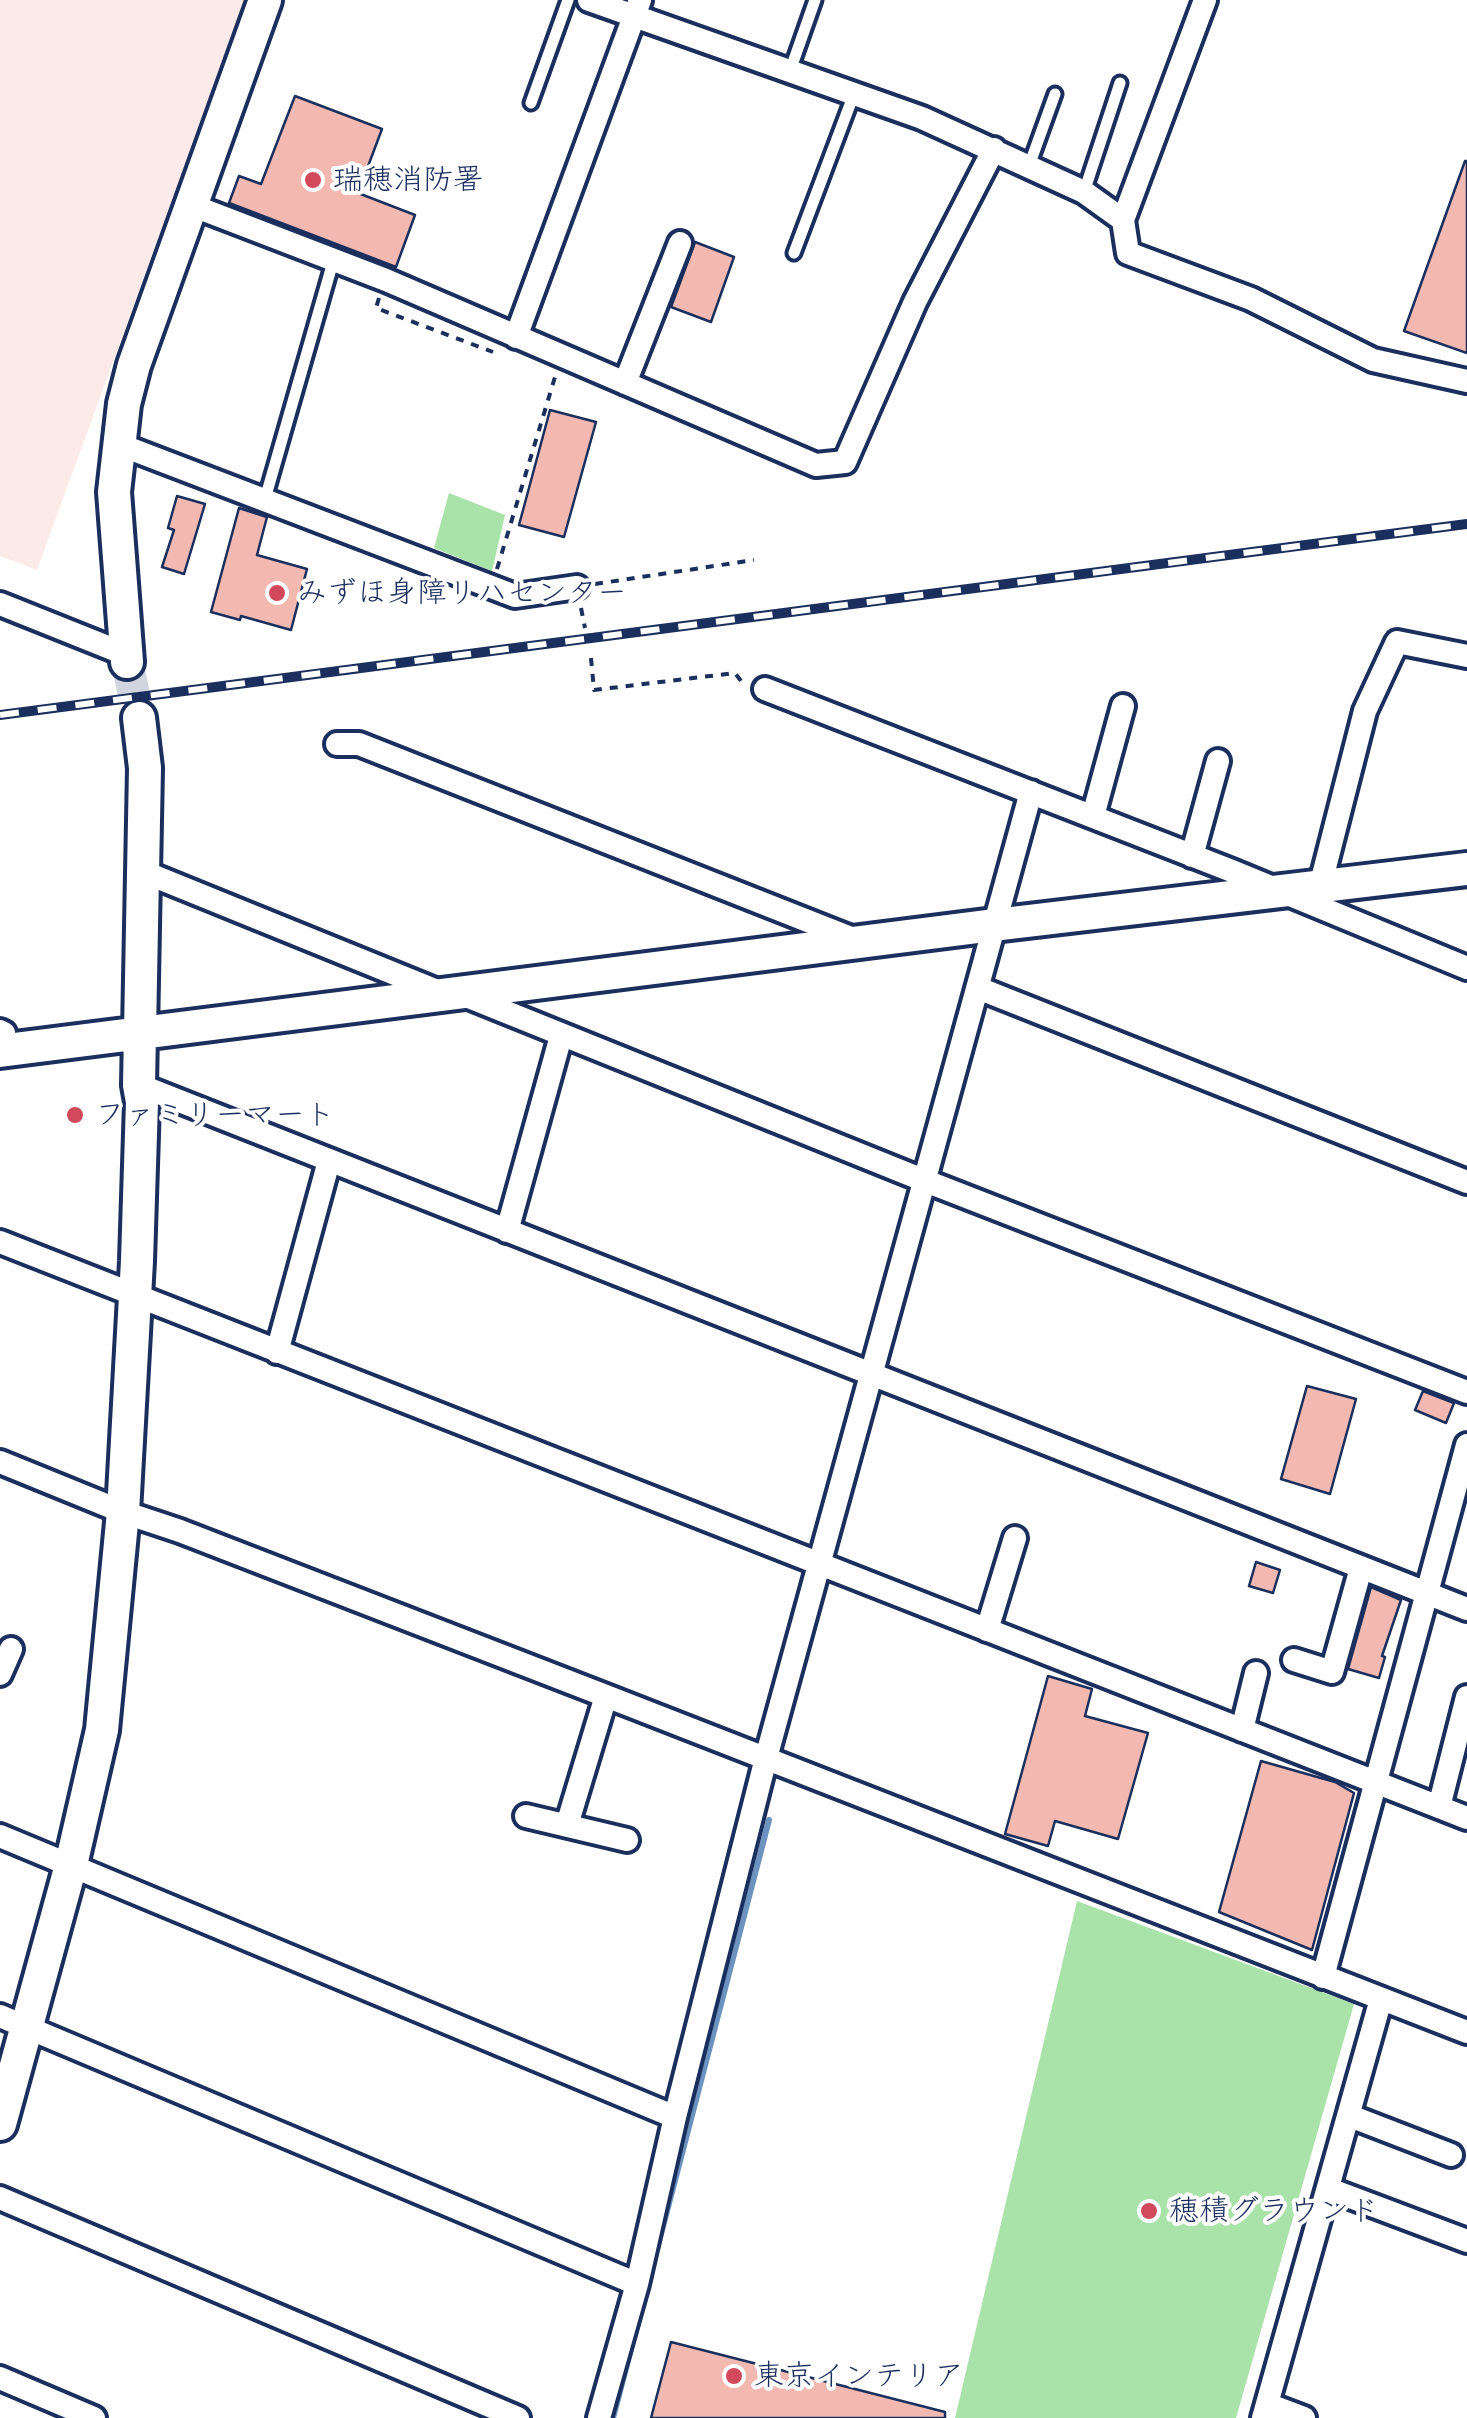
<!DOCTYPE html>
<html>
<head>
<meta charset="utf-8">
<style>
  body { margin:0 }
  canvas { display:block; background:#fff }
</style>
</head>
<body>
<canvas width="1467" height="2418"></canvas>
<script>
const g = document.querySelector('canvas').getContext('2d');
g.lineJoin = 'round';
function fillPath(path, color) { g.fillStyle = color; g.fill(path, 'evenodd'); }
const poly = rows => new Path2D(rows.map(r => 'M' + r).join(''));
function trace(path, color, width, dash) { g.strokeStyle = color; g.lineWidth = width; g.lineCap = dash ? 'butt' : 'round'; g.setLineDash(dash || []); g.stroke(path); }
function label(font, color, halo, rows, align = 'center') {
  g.font = font + ' Mali,"Klee One",sans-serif'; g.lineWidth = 8; g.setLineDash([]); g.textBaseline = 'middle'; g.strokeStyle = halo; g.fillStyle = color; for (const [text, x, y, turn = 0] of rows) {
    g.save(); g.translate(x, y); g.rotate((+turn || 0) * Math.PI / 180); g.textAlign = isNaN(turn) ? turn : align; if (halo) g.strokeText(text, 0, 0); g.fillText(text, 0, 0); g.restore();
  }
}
const built = poly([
  [0,0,245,0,37,570,0,556]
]);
const green = poly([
  [449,493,505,515,492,571,434,548],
  [1077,1901,1354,2004,1236,2418,955,2418]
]);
const stream = poly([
  [613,2418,769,1820]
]);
const building = poly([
  [295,96,382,129,358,193,415,215,396,267,229,203,239,176,261,184,295,96],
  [1465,161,1467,161,1467,353,1404,331,1465,161],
  [695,242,734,257,711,322,671,307,695,242],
  [550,410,596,422,564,537,519,525,550,410],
  [177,496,205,504,184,574,162,567,174,530,168,528,177,496],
  [239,508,267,517,257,555,307,569,291,630,241,616,240,620,211,612,239,508],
  [1307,1386,1356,1399,1330,1494,1281,1479,1307,1386],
  [1423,1391,1454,1403,1446,1423,1415,1410,1423,1391],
  [1256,1562,1280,1570,1273,1593,1249,1586,1256,1562],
  [1371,1587,1401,1600,1382,1656,1385,1657,1379,1678,1348,1669,1371,1587],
  [1048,1676,1092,1689,1085,1716,1148,1733,1118,1839,1055,1821,1048,1846,1005,1834,1048,1676],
  [1261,1761,1335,1782,1354,1793,1312,1950,1219,1912,1261,1761],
  [671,2342,945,2412,945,2418,651,2418,671,2342]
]);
const secondaryTunnel = poly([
  [127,662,139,718]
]);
const path = poly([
  [379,298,376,308,493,352],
  [497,569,555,377],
  [595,584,754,560],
  [581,608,585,628],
  [591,658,594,690,735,673,744,685]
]);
const lane = poly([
  [790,71,815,0],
  [531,103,568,0],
  [1029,166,1055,94],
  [1084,192,1120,83],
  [794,253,854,94],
  [265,499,333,262]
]);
const street = poly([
  [589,0,922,118,1084,192,1123,220],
  [1205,0,1123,220,1128,253,1251,299,1373,360,1467,381],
  [191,205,386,280,816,465,845,462,915,302,994,149],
  [516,337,640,0],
  [625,383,680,243],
  [118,444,515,596,577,587],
  [0,604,125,654],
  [765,689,1232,871,1467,968],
  [337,744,359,744,856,940],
  [1093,816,1123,706],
  [1192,856,1218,761],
  [144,872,442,993],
  [1320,887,1365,711,1397,642,1467,656],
  [978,988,1467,1182],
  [459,993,923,1180,1467,1392],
  [0,1031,4,1033],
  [139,1085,1467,1609],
  [507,1231,561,1036],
  [0,1242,1467,1818],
  [277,1352,329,1161],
  [0,1462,123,1512,180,1531,606,1696,1467,2032],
  [987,1630,1015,1538],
  [1294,1660,1332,1672,1361,1568],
  [0,1674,11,1649],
  [1242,1730,1256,1673],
  [1439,1807,1467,1697],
  [526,1816,627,1840],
  [567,1825,606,1696],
  [0,1836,675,2117],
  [1323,1977,1467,1445],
  [0,2016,637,2284],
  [1350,2116,1451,2155],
  [1329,2189,1467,2241],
  [0,2198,518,2418],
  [0,2378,94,2418],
  [1267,2404,1304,2418],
  [599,2418,637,2284,675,2117,766,1758,1031,792],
  [1263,2418,1381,1999]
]);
const secondary = poly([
  [127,662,114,492,124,404,134,365,265,0],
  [0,1051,994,925,1467,869],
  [0,2124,71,1865,102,1730,123,1512,137,1261,142,1102,139,1085,145,768,139,718]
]);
const rail = poly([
  [0,715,1467,524]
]);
const markers = [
  [313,180,10,"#d1495b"],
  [277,593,10,"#d1495b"],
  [75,1115,10,"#d1495b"],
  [1149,2211,10,"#d1495b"],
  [734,2376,10,"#d1495b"]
];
const poiNames = [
  ["瑞穂消防署",333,180],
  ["みずほ身障リハセンター",297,593],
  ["ファミリーマート",95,1115],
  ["穂積グラウンド",1169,2211],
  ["東京インテリア",754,2376]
];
fillPath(built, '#fbeae7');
fillPath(green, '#a9e3a9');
trace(stream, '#6c92bf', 6);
fillPath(building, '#f3b8af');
trace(building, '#1b2f5e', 2.5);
trace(secondaryTunnel, '#d1d5df', 32, [32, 16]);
trace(lane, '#1b2f5e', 19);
trace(street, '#1b2f5e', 30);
trace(secondary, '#1b2f5e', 40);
trace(path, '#1b2f5e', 4, [8, 8]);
trace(lane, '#fff', 11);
trace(street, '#fff', 22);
trace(secondary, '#fff', 32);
trace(rail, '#1b2f5e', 10);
trace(rail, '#fff', 6, [19]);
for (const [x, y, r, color] of markers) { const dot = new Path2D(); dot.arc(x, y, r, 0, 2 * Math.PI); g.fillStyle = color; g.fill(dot); trace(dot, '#fff', 4); }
label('30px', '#1b2f5e', '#fff', poiNames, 'left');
</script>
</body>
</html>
